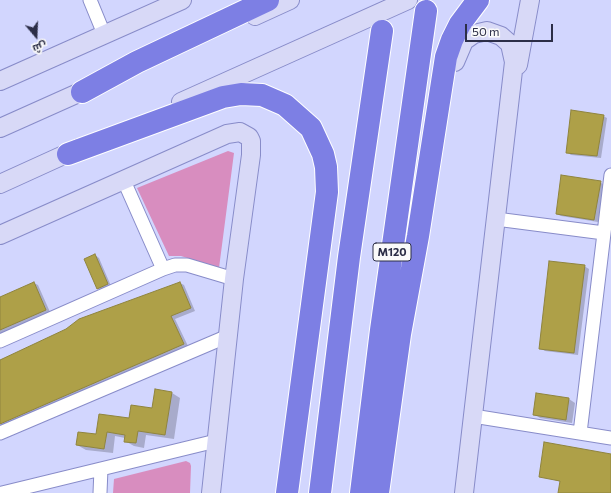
<!DOCTYPE html>
<html>
<head>
<meta charset="utf-8">
<style>
  body { margin:0 }
  #map { position:relative; width:611px; height:493px; overflow:hidden; background:#d2d6fe; font-family:Commissioner,Cairo,sans-serif }
  canvas { display:block }
  .north { position:absolute; left:16px; top:16px; width:40px; height:40px; -webkit-text-stroke:3px #fafafa; paint-order:stroke; rotate:161deg; font-size:11px; font-weight:700; line-height:16px; text-align:center; color:#2c2e47 }
  .north::after { content:''; display:block; margin:auto; width:14px; height:18px; background:#2c2e47; clip-path:polygon(50% 0,100% 100%,50% 72%,0 100%) }
  .scale { position:absolute; left:465px; top:24px; width:88px; height:18px; box-sizing:border-box; border:2px solid #2c2e47; border-top:0; padding-left:5px; font-size:12px; line-height:14px; white-space:nowrap; color:#2c2e47; -webkit-text-stroke:3px #fafafa; paint-order:stroke }
</style>
</head>
<body>
<div id="map">
<canvas width="611" height="493"></canvas>
<div class="north">ش</div>
<div class="scale">50 m</div>
</div>
<script>
const g = document.querySelector('canvas').getContext('2d');
g.lineJoin = 'round';
function fillPath(path, color) { g.fillStyle = color; g.fill(path, 'evenodd'); }
const poly = rows => new Path2D(rows.map(r => 'M' + r).join(''));
function trace(path, color, width, dash) { g.strokeStyle = color; g.lineWidth = width; g.lineCap = dash ? 'butt' : 'round'; g.setLineDash(dash || []); g.stroke(path); }
function label(font, color, halo, rows, align = 'center') {
  g.font = font + ' Commissioner,sans-serif'; g.lineWidth = 4; g.setLineDash([]); g.textBaseline = 'middle'; g.strokeStyle = halo; g.fillStyle = color; for (const [text, x, y, turn = 0] of rows) {
    g.save(); g.translate(x, y); g.rotate((+turn || 0) * Math.PI / 180); g.textAlign = isNaN(turn) ? turn : align; if (halo) g.strokeText(text, 0, 0); g.fillText(text, 0, 0); g.restore();
  }
}
const forest = poly([
  [228,151,234,153,219,268,181,256,169,256,137,188],
  [186,461,190,463,191,466,190,493,113,493,114,479]
]);
const shadow = poly([
  [603,116,607,118,601,158,571,155,567,152],
  [600,182,604,185,598,222,561,216,557,214],
  [95,255,99,258,111,286,102,290,98,288],
  [584,266,589,269,578,355,545,351,540,348],
  [34,283,38,285,50,312,0,335,0,298],
  [180,283,184,285,195,311,175,319,188,346,4,427,0,424,0,360],
  [172,393,180,398,174,439,146,435,144,448,134,446,125,441,125,438,115,436,113,453,86,450,77,445,153,409],
  [537,395,569,399,575,403,572,423,540,418,534,414],
  [611,455,611,493,560,493,561,482,540,476]
]);
const building = poly([
  [571,110,604,115,597,156,566,153,571,110],
  [561,175,601,181,594,220,556,214,561,175],
  [95,254,108,284,97,289,84,259,95,254],
  [549,261,585,265,574,353,539,349,549,261],
  [34,282,46,310,0,330,0,297,34,282],
  [180,282,191,308,171,316,184,344,0,424,0,360,66,329,79,319,180,282],
  [155,389,172,392,165,435,138,431,136,443,124,442,125,435,107,432,104,449,76,445,78,432,96,434,99,414,129,418,131,405,152,408,155,389],
  [536,393,569,398,566,420,533,415,536,393],
  [544,442,611,454,611,493,558,493,560,481,539,477,544,442]
]);
const street = poly([
  [90,0,104,34],
  [124,181,163,269],
  [496,219,604,233],
  [0,341,163,269,175,265,187,265,234,279],
  [473,416,611,438],
  [0,433,228,336],
  [580,433,611,175],
  [2,493,216,441],
  [100,493,101,469]
]);
const secondary = poly([
  [255,16,290,0],
  [455,62,464,41,474,34,487,31,501,36,510,44,514,62,464,493],
  [518,65,530,0],
  [0,81,182,0],
  [181,102,408,0],
  [0,128,94,86],
  [0,184,79,148],
  [0,235,227,134,240,132,249,137,251,141,251,155,234,279,211,493]
]);
const highway = poly([
  [82,92,137,62,268,0],
  [68,154,223,97,241,94,262,95,285,105,311,128,323,154,326,167,327,192,287,493],
  [320,493,349,257,382,31],
  [361,493,381,330,426,11],
  [378,493,400,334,418,236,446,57,452,40,460,24,478,0]
]);
const shields = [
  [392,252,38]
];
const shieldNames = [
  ["M120",392,252]
];
fillPath(forest, '#d88dbf');
fillPath(shadow, '#0003');
fillPath(building, '#aea048');
trace(building, '#8f843e', 1);
trace(street, '#888cc9', 15);
trace(secondary, '#888cc9', 20);
trace(highway, '#fff', 24);
trace(street, '#fff', 13);
trace(secondary, '#d8d9f7', 18);
trace(highway, '#7d7fe4', 22);
for (const [x, y, w] of shields) { const box = new Path2D(); box.roundRect(x - w / 2, y - 9, w, 18, 3); g.fillStyle = '#fafafa'; g.fill(box); trace(box, '#2c2e47', 1); }
label('bold 11px', '#2c2e47', null, shieldNames);
</script>
</body>
</html>
